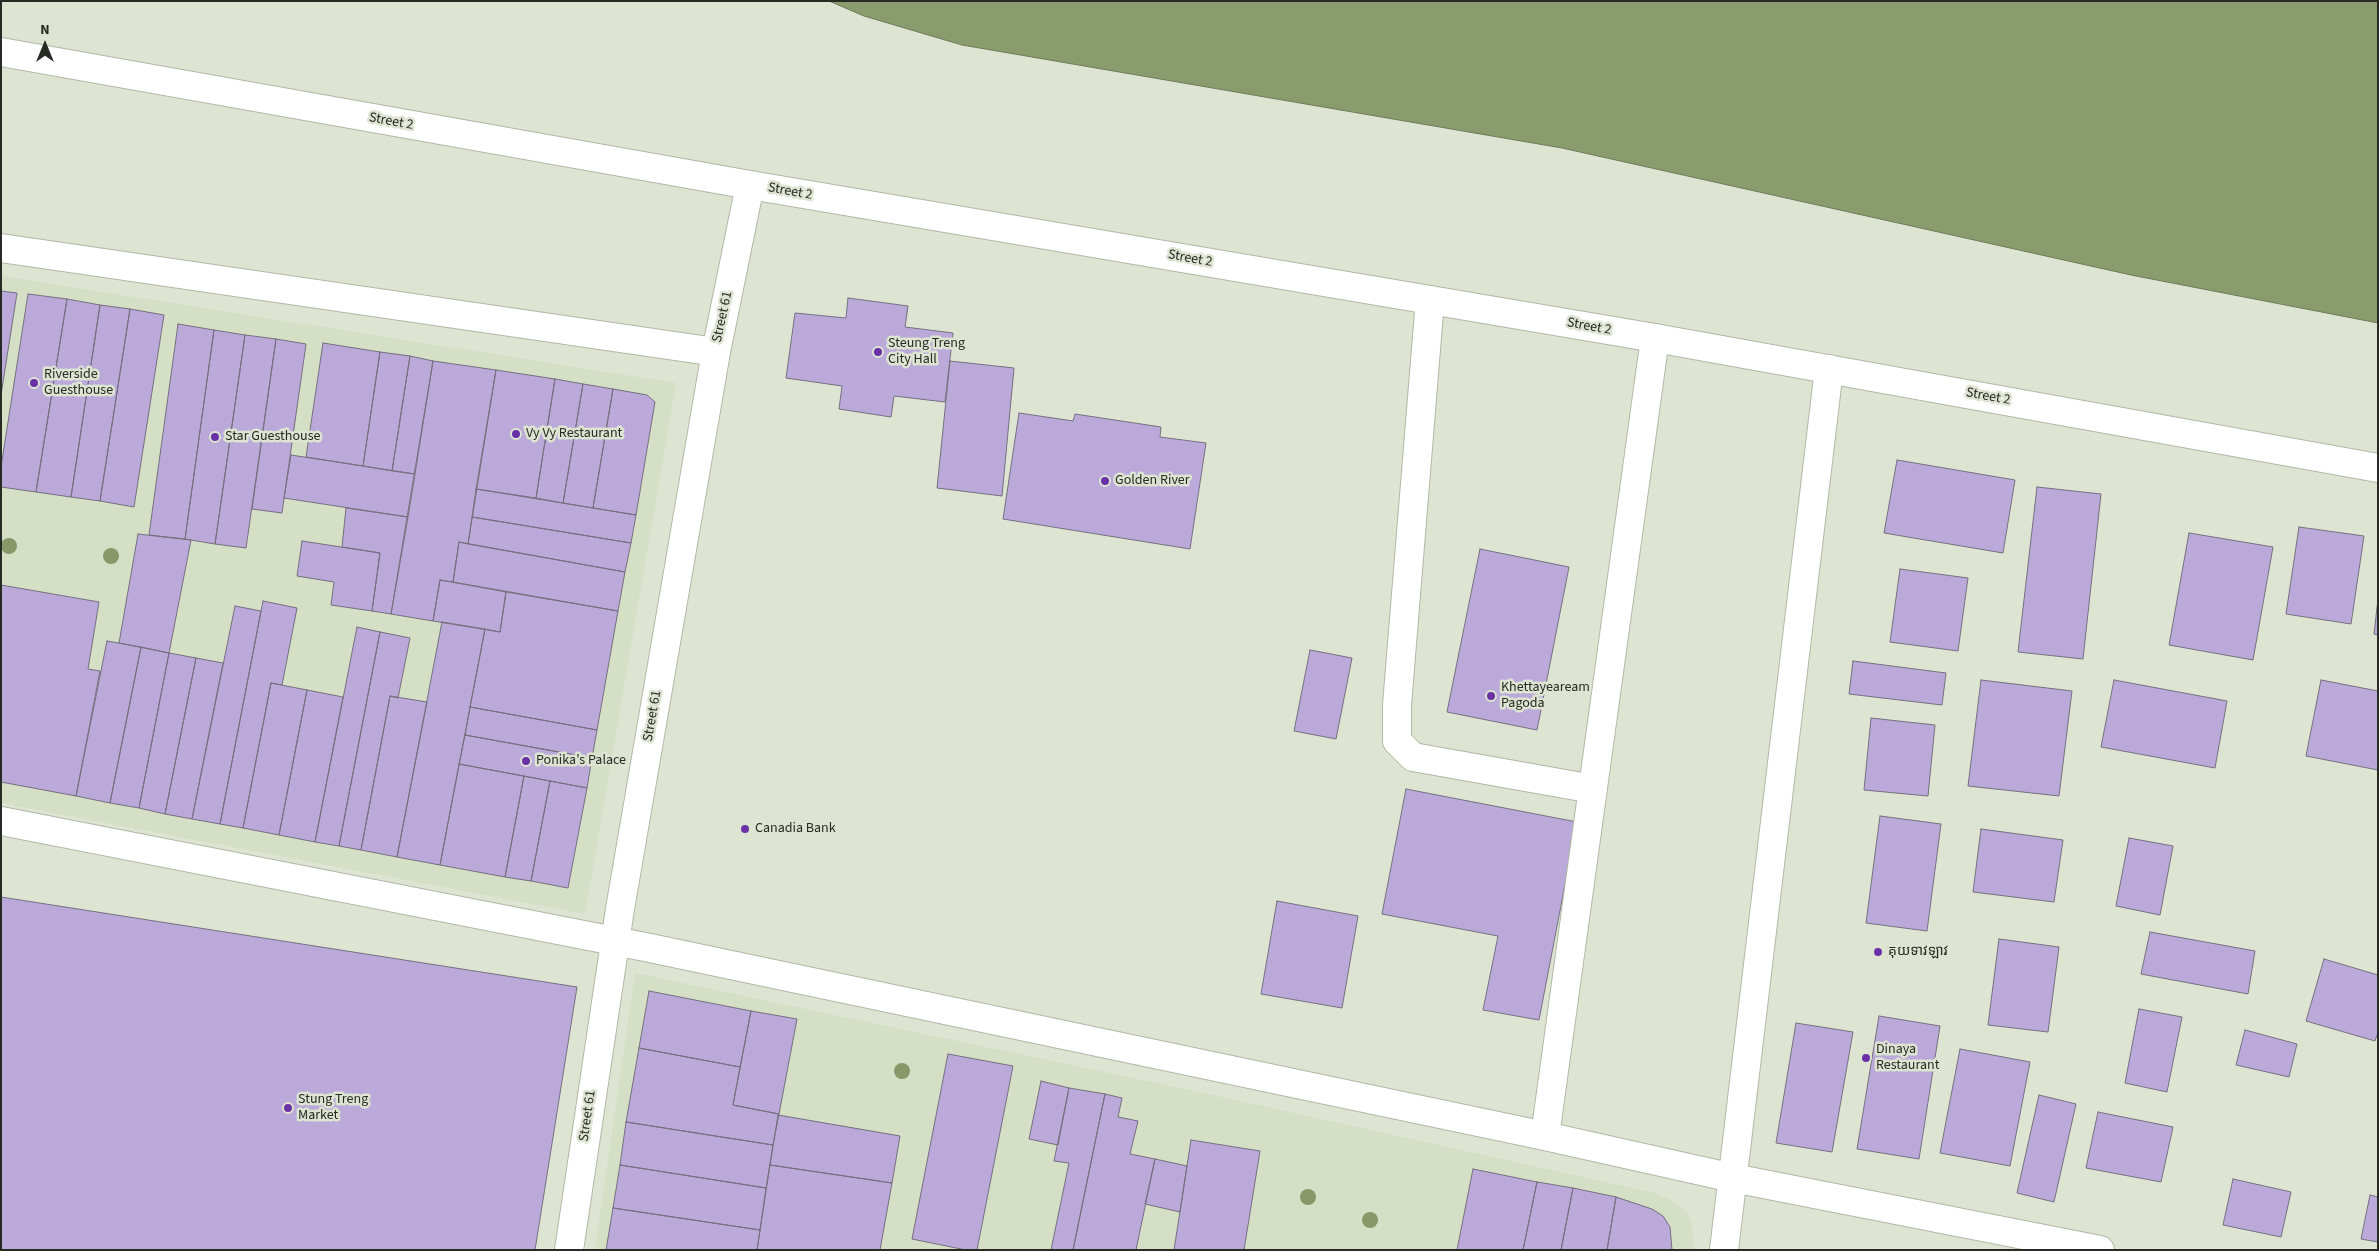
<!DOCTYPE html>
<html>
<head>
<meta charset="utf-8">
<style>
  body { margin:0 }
  #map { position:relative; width:2379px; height:1251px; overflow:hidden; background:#dde4d2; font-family:"Source Sans 3",sans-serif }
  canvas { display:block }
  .frame { position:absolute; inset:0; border:2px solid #282b24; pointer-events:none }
  .north { position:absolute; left:20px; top:20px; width:50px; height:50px; -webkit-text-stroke:4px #dde4d2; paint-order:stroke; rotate:0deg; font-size:14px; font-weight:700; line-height:20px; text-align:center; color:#282b24 }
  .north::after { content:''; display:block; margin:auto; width:18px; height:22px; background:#282b24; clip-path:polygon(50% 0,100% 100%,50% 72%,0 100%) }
</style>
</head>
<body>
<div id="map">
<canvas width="2379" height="1251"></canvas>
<div class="frame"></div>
<div class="north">N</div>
</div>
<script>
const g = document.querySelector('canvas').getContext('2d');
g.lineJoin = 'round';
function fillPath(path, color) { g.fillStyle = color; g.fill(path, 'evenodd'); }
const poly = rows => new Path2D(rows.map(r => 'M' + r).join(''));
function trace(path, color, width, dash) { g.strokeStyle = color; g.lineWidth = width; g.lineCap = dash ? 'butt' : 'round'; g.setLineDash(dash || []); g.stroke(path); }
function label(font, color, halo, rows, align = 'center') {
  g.font = font + ' "Source Sans 3","Noto Sans Khmer",sans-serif'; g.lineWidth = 5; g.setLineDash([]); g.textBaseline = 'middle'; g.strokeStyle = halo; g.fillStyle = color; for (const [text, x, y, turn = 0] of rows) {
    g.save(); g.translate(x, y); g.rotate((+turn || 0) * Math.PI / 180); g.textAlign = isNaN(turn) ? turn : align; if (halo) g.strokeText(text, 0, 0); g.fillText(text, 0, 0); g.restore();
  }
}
const built = poly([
  [1,276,676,383,585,914,1,803],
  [635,973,1199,1092,1654,1193,1673,1201,1686,1211,1692,1223,1694,1250,595,1250]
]);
const water = poly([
  [829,1,2378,1,2378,323,2131,275,1562,148,962,45,864,16,829,1]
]);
const building = poly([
  [1,291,17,293,1,395,1,291],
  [28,294,67,299,36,492,1,487,1,467,28,294],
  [848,298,908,306,905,327,953,333,945,402,894,396,891,417,839,409,842,386,786,378,795,313,846,318,848,298],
  [67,299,100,305,71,497,36,492,67,299],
  [100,305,130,309,100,501,71,497,100,305],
  [130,309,164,315,134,507,100,501,130,309],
  [178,324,214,330,185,539,149,535,178,324],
  [214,330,245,335,215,544,185,539,214,330],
  [245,335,276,339,246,548,215,544,245,335],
  [276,339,306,344,282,513,252,509,276,339],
  [323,343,380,352,363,466,306,457,323,343],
  [380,352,410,356,392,471,363,466,380,352],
  [410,356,433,361,415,474,392,471,410,356],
  [433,361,496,370,468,544,459,542,453,582,440,580,433,621,391,614,433,361],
  [950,361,1014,368,1002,496,937,488,950,361],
  [496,370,555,379,536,498,476,489,496,370],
  [555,379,583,384,563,503,536,498,555,379],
  [583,384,613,389,593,508,563,503,583,384],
  [613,389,647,395,655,402,636,515,593,508,613,389],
  [1019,413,1073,421,1075,414,1161,427,1160,437,1206,443,1190,549,1003,519,1019,413],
  [291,455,415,474,408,517,284,498,291,455],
  [1897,460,2015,480,2003,553,1884,533,1897,460],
  [2037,487,2101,494,2083,659,2018,652,2037,487],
  [476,489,636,515,631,543,472,517,476,489],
  [346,508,408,517,391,614,372,611,380,553,342,547,346,508],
  [472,517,631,543,625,572,468,544,472,517],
  [2299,527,2364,536,2351,624,2286,614,2299,527],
  [2189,533,2273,547,2253,660,2169,645,2189,533],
  [138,534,191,540,169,653,119,643,138,534],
  [302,541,380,553,372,611,331,605,334,582,297,576,302,541],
  [459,542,625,572,618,611,453,582,459,542],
  [1480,549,1569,567,1537,730,1447,712,1480,549],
  [1900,569,1968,578,1958,651,1890,642,1900,569],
  [440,580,506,592,500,632,433,621,440,580],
  [1,585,99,602,88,669,100,671,76,796,1,782,1,585],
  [506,592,618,611,597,730,470,707,485,629,500,632,506,592],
  [2378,599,2378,635,2374,634,2378,599],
  [263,601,297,608,282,685,271,683,243,828,220,824,263,601],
  [235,606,261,611,220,824,192,819,235,606],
  [442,622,485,629,440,865,397,857,442,622],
  [357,627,380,632,339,846,315,842,357,627],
  [380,632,410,638,398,698,390,696,361,850,339,846,380,632],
  [107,641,141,647,110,803,76,796,107,641],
  [141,647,169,653,139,808,110,803,141,647],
  [1310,650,1352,658,1336,739,1294,731,1310,650],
  [169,653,196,658,165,814,139,808,169,653],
  [196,658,223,663,192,819,165,814,196,658],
  [1853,661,1946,673,1942,705,1849,694,1853,661],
  [1981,680,2072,691,2059,796,1968,786,1981,680],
  [2114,680,2227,701,2215,768,2101,747,2114,680],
  [2321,680,2378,691,2378,770,2306,756,2321,680],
  [271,683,307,690,279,835,243,828,271,683],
  [307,690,343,697,315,842,279,835,307,690],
  [390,696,427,702,397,857,361,850,390,696],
  [470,707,597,730,592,758,465,735,470,707],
  [1871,718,1935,725,1928,796,1864,790,1871,718],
  [465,735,592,758,587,788,459,764,465,735],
  [459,764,524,776,505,877,440,865,459,764],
  [524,776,550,781,531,881,505,877,524,776],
  [550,781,587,788,568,888,531,881,550,781],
  [1406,789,1577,822,1539,1020,1483,1010,1498,936,1382,914,1406,789],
  [1880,816,1941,824,1927,931,1866,923,1880,816],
  [1981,829,2063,840,2054,902,1973,892,1981,829],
  [2129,838,2173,846,2160,915,2116,906,2129,838],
  [1,897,577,987,535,1250,1,1250,1,897],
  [1277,901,1358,916,1342,1008,1261,994,1277,901],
  [2150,932,2255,951,2248,994,2141,974,2150,932],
  [1999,939,2059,947,2048,1032,1988,1025,1999,939],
  [2324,959,2378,975,2378,1032,2375,1041,2306,1021,2324,959],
  [649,991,751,1011,740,1067,639,1048,649,991],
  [2139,1009,2182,1017,2167,1092,2125,1083,2139,1009],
  [751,1011,797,1019,779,1114,733,1105,751,1011],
  [1879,1016,1940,1026,1919,1159,1857,1149,1879,1016],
  [1796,1023,1853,1032,1832,1152,1776,1143,1796,1023],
  [2245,1030,2297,1044,2289,1077,2236,1065,2245,1030],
  [639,1048,740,1067,733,1105,779,1114,773,1145,626,1122,639,1048],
  [1960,1049,2030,1062,2010,1166,1940,1153,1960,1049],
  [948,1054,1013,1066,977,1250,966,1250,912,1239,948,1054],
  [1041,1081,1069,1088,1058,1145,1029,1139,1041,1081],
  [1069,1088,1105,1094,1073,1250,1051,1250,1069,1163,1054,1161,1069,1088],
  [1105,1094,1122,1098,1118,1117,1138,1121,1130,1154,1155,1159,1136,1250,1073,1250,1105,1094],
  [2039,1095,2076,1104,2054,1202,2017,1193,2039,1095],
  [2098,1112,2173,1127,2161,1182,2086,1168,2098,1112],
  [778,1115,900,1136,892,1183,770,1165,778,1115],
  [626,1122,773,1145,766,1188,620,1165,626,1122],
  [1191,1140,1260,1151,1244,1250,1174,1250,1191,1140],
  [1155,1159,1187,1166,1180,1212,1145,1204,1155,1159],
  [620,1165,766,1188,760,1230,613,1208,620,1165],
  [770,1165,892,1183,880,1250,757,1250,770,1165],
  [1473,1169,1537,1182,1523,1250,1457,1250,1473,1169],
  [2233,1179,2291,1192,2281,1237,2223,1225,2233,1179],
  [1537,1182,1573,1188,1561,1250,1523,1250,1537,1182],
  [1573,1188,1616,1197,1607,1250,1561,1250,1573,1188],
  [2370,1195,2378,1197,2378,1242,2361,1239,2370,1195],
  [1616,1197,1652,1209,1663,1216,1670,1227,1672,1250,1607,1250,1616,1197],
  [613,1208,760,1230,757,1250,606,1250,613,1208]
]);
const minor = poly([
  [1,248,716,352],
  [1430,300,1397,705,1397,741,1413,757,1593,789],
  [1,821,650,948,1545,1136,1733,1178,2100,1250],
  [1545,1136,1655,338],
  [569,1250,620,909,716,352,750,185],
  [1724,1250,1829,369]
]);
const major = poly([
  [1,52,750,185,1655,338,2378,468]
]);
const trees = [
  [9,546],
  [111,556],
  [902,1071],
  [1308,1197],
  [1370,1220]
];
const markers = [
  [878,352,5,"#6a31a7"],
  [34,383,5,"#6a31a7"],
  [516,434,5,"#6a31a7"],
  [215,437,5,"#6a31a7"],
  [1105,481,5,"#6a31a7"],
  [1491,696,5,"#6a31a7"],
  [526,761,5,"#6a31a7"],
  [745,829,5,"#6a31a7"],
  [1878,952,5,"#6a31a7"],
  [1866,1058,5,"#6a31a7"],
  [288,1108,5,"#6a31a7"]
];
const streetNames = [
  ["Street 2",391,122,10],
  ["Street 2",790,192,10],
  ["Street 2",1190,259,10],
  ["Street 61",723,317,-78],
  ["Street 2",1589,327,10],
  ["Street 2",1988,397,10],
  ["Street 61",653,716,-80],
  ["Street 61",588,1116,-82]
];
const poiNames = [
  ["Steung Treng",888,344],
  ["City Hall",888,360],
  ["Riverside",44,375],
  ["Guesthouse",44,391],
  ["Vy Vy Restaurant",526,434],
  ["Star Guesthouse",225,437],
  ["Golden River",1115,481],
  ["Khettayeaream",1501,688],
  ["Pagoda",1501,704],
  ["Ponika's Palace",536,761],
  ["Canadia Bank",755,829],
  ["គុយទាវឡាវ",1888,952],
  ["Dinaya",1876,1050],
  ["Restaurant",1876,1066],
  ["Stung Treng",298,1100],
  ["Market",298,1116]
];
fillPath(built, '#d4dfc5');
fillPath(water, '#8a9c6e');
trace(water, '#6d7a58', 1);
fillPath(building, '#bbaad9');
trace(building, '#756f80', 1);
trace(minor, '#b0b8a6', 30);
trace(major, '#b0b8a6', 30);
trace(minor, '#fff', 28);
trace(major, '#fff', 28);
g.fillStyle = '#899869';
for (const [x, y] of trees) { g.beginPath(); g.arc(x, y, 8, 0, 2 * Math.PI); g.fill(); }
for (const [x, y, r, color] of markers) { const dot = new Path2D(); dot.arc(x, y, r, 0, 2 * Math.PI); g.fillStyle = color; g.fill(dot); trace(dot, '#dde4d2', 2); }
label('14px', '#282b24', '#dde4d2', streetNames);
label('14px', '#282b24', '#dde4d2', poiNames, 'left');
</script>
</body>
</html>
